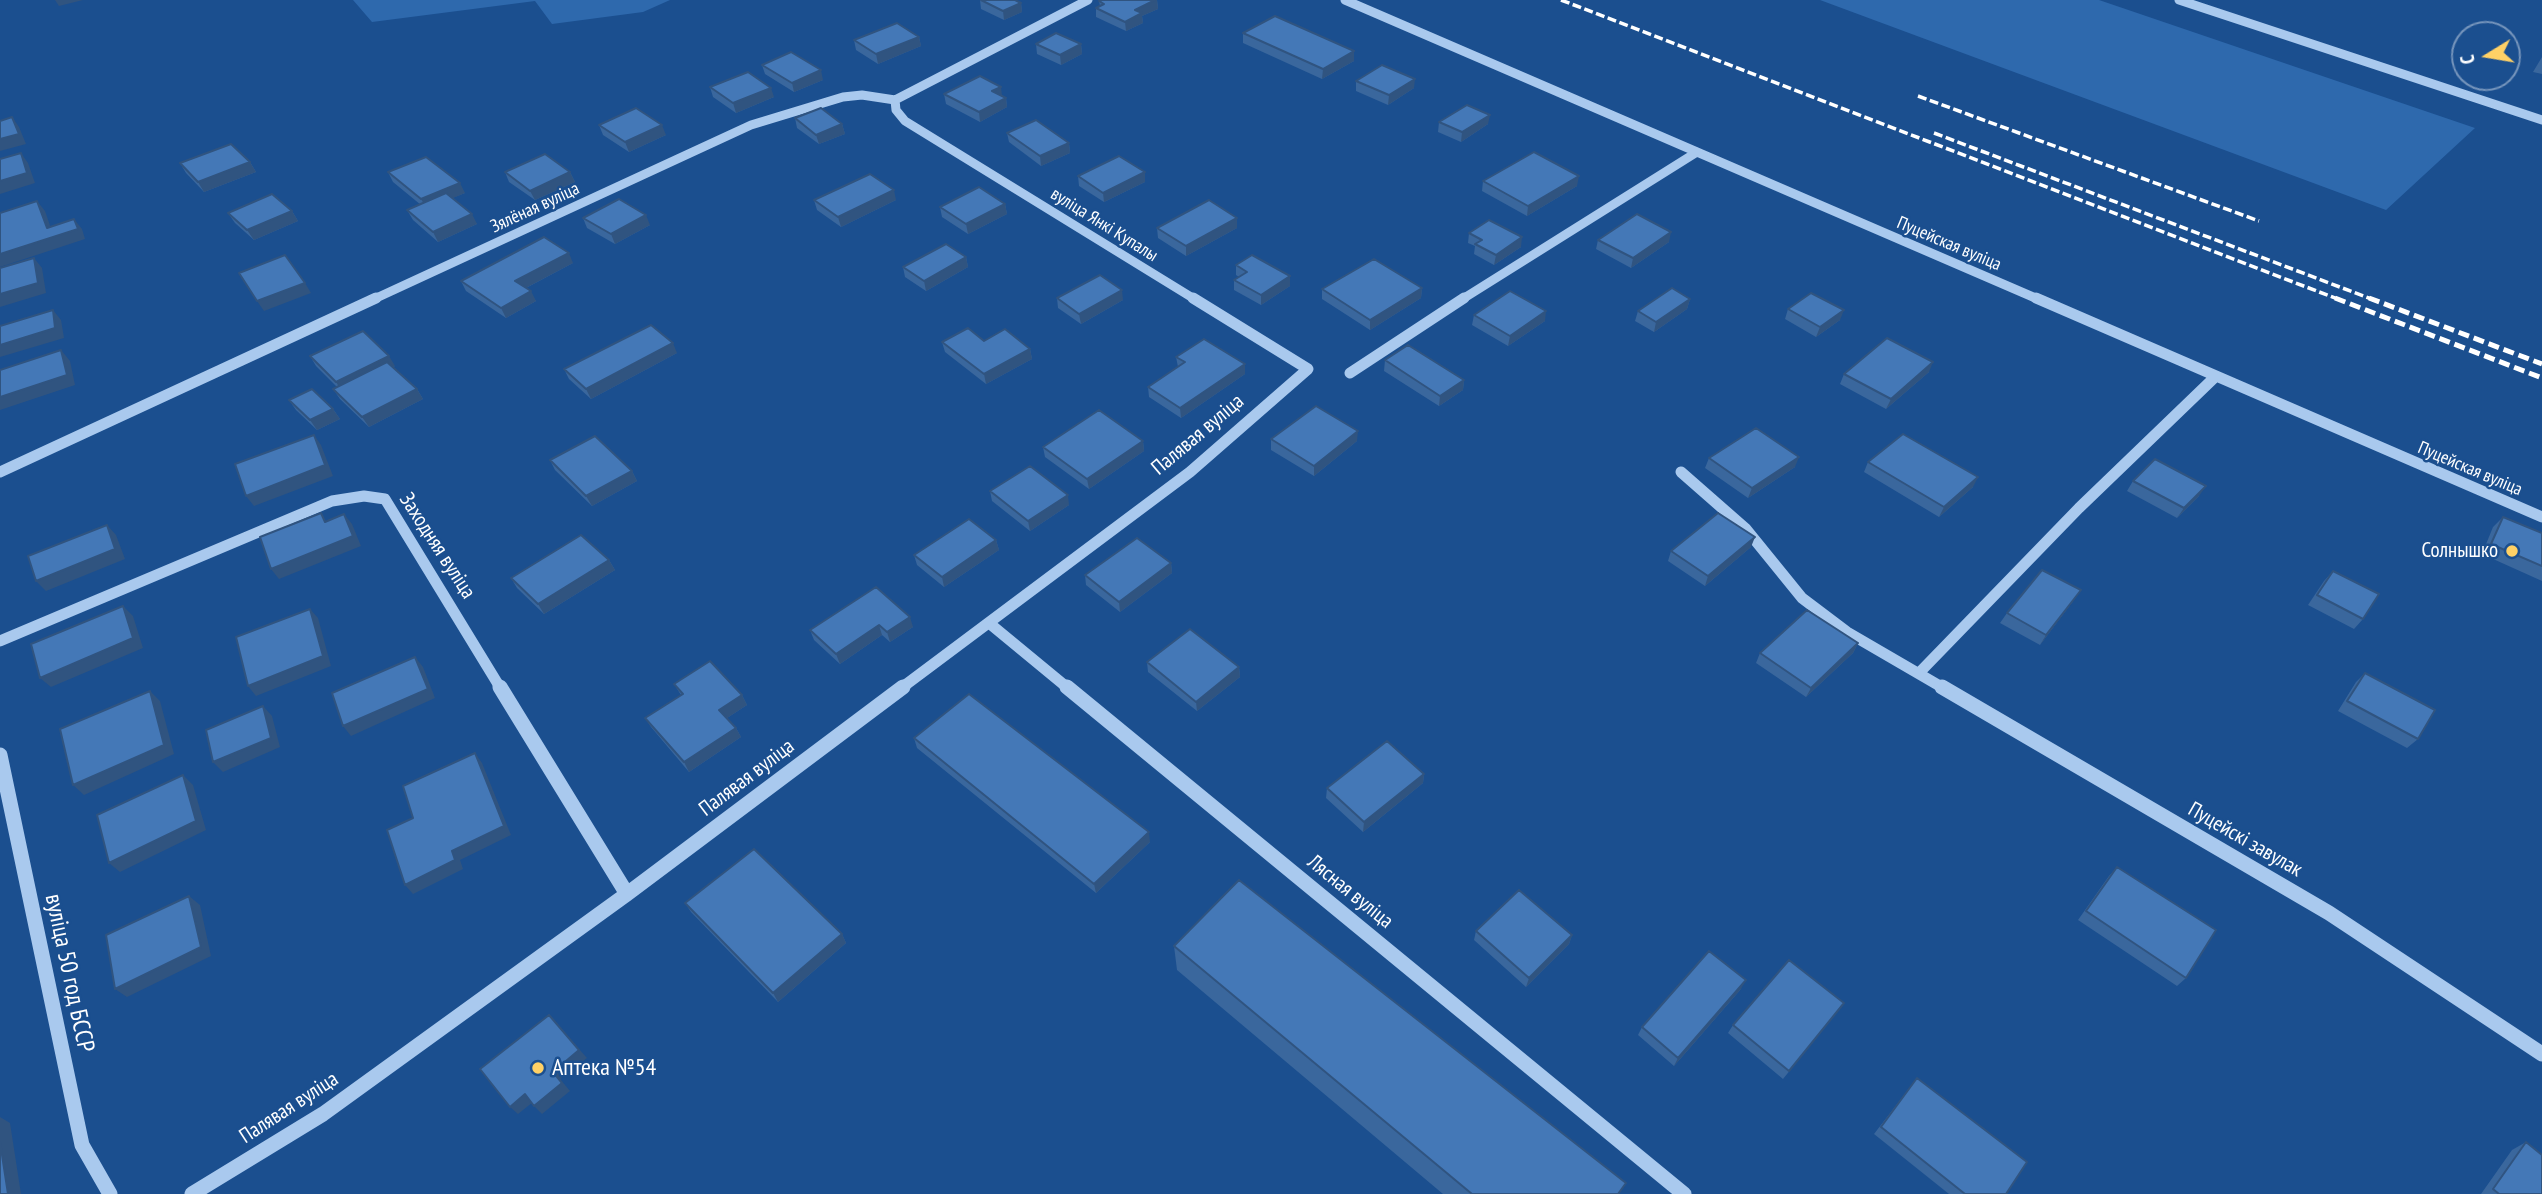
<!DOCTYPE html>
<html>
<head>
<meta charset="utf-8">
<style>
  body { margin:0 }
  #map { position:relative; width:2542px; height:1194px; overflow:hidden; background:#1b4f8f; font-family:"PT Sans Narrow",sans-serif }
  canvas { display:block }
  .north { position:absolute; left:2451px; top:21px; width:70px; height:70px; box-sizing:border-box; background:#1b4f8f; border:2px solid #7695bc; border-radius:50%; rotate:259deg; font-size:19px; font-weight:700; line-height:28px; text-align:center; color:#fff }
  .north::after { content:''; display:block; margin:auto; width:24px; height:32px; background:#ffd166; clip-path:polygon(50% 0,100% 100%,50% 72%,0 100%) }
</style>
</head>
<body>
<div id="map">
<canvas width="2542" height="1194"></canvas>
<div class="north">С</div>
</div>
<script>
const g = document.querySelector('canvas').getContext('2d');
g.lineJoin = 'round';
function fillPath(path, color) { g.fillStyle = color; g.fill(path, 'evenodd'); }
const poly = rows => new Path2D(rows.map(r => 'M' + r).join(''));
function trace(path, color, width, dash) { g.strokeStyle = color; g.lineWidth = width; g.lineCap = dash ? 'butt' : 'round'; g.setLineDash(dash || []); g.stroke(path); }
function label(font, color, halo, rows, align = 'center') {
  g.font = font + ' "PT Sans Narrow",sans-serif'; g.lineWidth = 5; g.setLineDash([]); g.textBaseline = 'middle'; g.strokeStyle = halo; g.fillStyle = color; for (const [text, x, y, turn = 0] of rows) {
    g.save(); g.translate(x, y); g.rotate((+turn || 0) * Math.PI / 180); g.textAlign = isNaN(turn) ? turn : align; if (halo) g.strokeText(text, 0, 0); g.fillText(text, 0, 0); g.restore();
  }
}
const green = poly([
  [353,0,670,0,643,12,552,24,535,1,372,22],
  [1820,0,2099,0,2475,128,2386,210]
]);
const minorFar2 = poly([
  [1345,0,2040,300],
  [2179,0,2542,120],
  [895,100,896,110,905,121,1196,300],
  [372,300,751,125,843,97,862,95,895,100,1088,0],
  [1461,300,1697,152]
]);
const minorFar1 = poly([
  [2036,298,2542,517],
  [1350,373,1464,298],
  [0,472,376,298],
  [1681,472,1746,529,1802,598,1847,632,1945,689],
  [989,623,1069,689],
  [0,641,332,501,364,496,385,499,501,689],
  [1919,673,2079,508,2215,377],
  [900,689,1190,472,1308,369,1193,298]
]);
const minor = poly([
  [500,687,627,894],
  [1067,687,1684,1194],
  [1942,687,2329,913,2542,1054],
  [0,755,82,1145,110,1194],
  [192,1194,323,1114,627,894,903,687]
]);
const railFar1 = poly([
  [1561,0,2340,300],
  [1918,96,2259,221],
  [1934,133,2374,300]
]);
const rail = poly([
  [2335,298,2542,378],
  [2369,298,2542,364]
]);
const wall = poly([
  [980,0,1021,3,1022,12,1004,20,981,9],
  [1102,0,1157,0,1158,9,1142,16,1143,23,1126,31,1096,17,1096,8,1100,6,1099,1],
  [1243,33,1354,51,1354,61,1322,79,1243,43],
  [919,37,921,46,878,64,856,50,854,40],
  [1036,44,1081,44,1082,54,1061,65,1037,54],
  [2542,57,2542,74,2533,72],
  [762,65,823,80,794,92,765,74],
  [1356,81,1414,88,1388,105,1356,91],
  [710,87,774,97,736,113,713,97],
  [944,94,1002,96,1006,98,1007,107,980,122,946,104],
  [795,118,842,124,845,134,819,144,797,128],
  [1439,122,1488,124,1461,142,1438,132],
  [599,125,666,135,629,152,603,135],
  [1007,133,1069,143,1070,153,1041,166,1009,142],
  [250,162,256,172,204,192,186,173,180,163],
  [388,172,465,193,452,198,477,224,438,242,413,220,407,210,421,205,393,182],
  [505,172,570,172,575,182,535,200,509,182],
  [1078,176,1145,182,1104,202,1079,186],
  [1483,181,1577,186,1527,216,1482,191],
  [814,200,896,200,841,227,817,210],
  [1005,204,1007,214,968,234,942,217,940,207],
  [292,211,298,221,254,240,235,223,228,213],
  [583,218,650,225,615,244,587,228],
  [1237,218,1237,228,1186,256,1158,238,1157,228],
  [1469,233,1521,247,1494,265,1474,254,1475,246,1468,243],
  [1598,240,1669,242,1631,268,1596,249],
  [966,257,968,267,926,291,905,277,903,267],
  [573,263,526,288,536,301,506,318,466,291,461,281],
  [1236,265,1290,276,1290,286,1261,305,1234,290,1234,280,1239,277,1236,275],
  [1422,288,1421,298,1370,330,1322,299,1322,289],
  [1057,298,1123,300,1081,324,1058,308],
  [1690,299,1687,309,1654,332,1635,321,1638,311],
  [1788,309,1840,320,1816,337,1785,319],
  [1474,315,1545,321,1508,346,1472,325],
  [984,341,1030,349,1032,359,986,384,945,352,942,342],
  [677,353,591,399,569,379,564,369],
  [310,356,395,366,393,367,417,389,423,399,369,427,340,399,333,389,337,387,316,366],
  [1176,357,1245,374,1181,418,1149,397,1148,387,1178,367],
  [1385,360,1464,380,1463,390,1439,406,1384,371],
  [1929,372,1886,409,1840,384,1844,374],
  [289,400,333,409,340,419,317,430,296,410],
  [1271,439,1357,441,1314,476,1271,450],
  [1143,441,1144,451,1089,489,1045,457,1043,447],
  [1709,458,1795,467,1748,498,1705,468],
  [550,460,632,471,637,481,592,506,555,470],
  [1868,462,1973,487,1939,517,1864,472],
  [2133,481,2199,496,2177,518,2127,491],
  [990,491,1069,505,1030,531,992,501],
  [2503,517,2542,533,2542,581,2482,554,2493,527],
  [996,540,999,550,944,587,917,565,914,555],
  [1751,547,1705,586,1668,561,1671,551],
  [609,560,615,570,544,614,517,588,511,578],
  [1171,563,1172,573,1120,612,1086,585,1085,575],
  [2333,571,2363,619,2354,629,2308,605,2324,581],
  [876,587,913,627,890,642,882,635,840,664,814,640,810,630],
  [2074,600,2040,645,2000,623,2007,613],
  [1858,643,1853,653,1806,697,1756,663,1760,653],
  [1147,662,1239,667,1240,677,1197,711,1148,672],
  [2365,673,2418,739,2407,748,2338,711,2356,682],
  [674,684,742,695,747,705,727,718,736,728,741,737,689,772,651,727,645,718,681,695],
  [914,738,1150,842,1096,893,917,748],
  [1424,774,1423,783,1363,832,1326,798,1327,788],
  [2117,867,2186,978,2177,986,2078,920,2109,876],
  [685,903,842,934,846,943,778,1002,691,912],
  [1476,931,1572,935,1569,944,1526,987,1474,940],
  [1174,946,1619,1194,1443,1194,1177,970],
  [1741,989,1674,1066,1638,1035,1642,1027],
  [1838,1011,1783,1079,1728,1033,1733,1025],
  [1917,1078,2006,1194,1949,1194,1874,1134],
  [2526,1142,2542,1194,2481,1194,2512,1150]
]);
const shadedWall = poly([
  [55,0,83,0,59,6],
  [1155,0,1157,0,1158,9,1142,16,1143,23,1126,31,1125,22,1135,10],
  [1021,3,1022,12,1004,20,1003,11],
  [919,37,921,46,878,64,876,54],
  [1081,44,1082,54,1061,65,1060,55],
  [1354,51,1354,61,1322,79,1323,69],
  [821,70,823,80,794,92,792,83],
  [1415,79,1414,88,1388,105,1389,95],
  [1001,87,1002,96,992,91],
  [771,88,774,97,736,113,733,103],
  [1006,98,1007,107,980,122,979,112],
  [1490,115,1488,124,1461,142,1462,132],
  [12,117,19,127,26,144,0,151,0,139],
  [842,124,845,134,819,144,816,135],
  [662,125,666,135,629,152,625,142],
  [1069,143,1070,153,1041,166,1040,156],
  [21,153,28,163,35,183,0,194,0,181],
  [250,162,256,172,204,192,198,182],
  [570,172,575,182,535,200,530,191],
  [1145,172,1145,182,1104,202,1103,193],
  [1579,176,1577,186,1527,216,1528,206],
  [460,183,465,193,427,209,421,199],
  [894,190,896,200,841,227,838,217],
  [37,201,45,211,54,237,74,219,82,229,85,239,0,267,0,254,47,228],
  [1005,204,1007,214,968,234,966,224],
  [292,211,298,221,254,240,247,230],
  [472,214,477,224,438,242,433,232],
  [646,215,650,225,615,244,611,234],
  [1237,218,1237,228,1186,256,1186,246],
  [1671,232,1669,242,1631,268,1633,258],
  [1522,237,1521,247,1494,265,1496,255],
  [569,253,573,263,520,291,515,281],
  [966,257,968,267,926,291,924,281],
  [34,258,42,268,46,293,0,307,0,294],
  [1290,276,1290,286,1261,305,1261,295],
  [305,283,311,293,264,311,257,301],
  [1422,288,1421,298,1370,330,1370,320],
  [1122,290,1123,300,1081,324,1079,314],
  [531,291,536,301,506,318,501,308],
  [1690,299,1687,309,1654,332,1656,322],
  [53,310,61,320,64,338,0,357,0,345],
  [1844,310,1840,320,1816,337,1820,327],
  [1546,311,1545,321,1508,346,1510,336],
  [673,343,677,353,591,399,586,389],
  [1030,349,1032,359,986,384,984,374],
  [61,350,70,361,75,385,0,410,0,397],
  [389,356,395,366,342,392,336,382],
  [1933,362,1929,372,1886,409,1891,399],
  [1245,364,1245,374,1181,418,1180,408],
  [1464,380,1463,390,1439,406,1440,396],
  [417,389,423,399,369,427,362,417],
  [333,409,340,419,317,430,310,420],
  [1358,431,1357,441,1314,476,1314,466],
  [314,435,321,445,333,476,254,506,246,496],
  [1143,441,1144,451,1089,489,1087,479],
  [1799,457,1795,467,1748,498,1752,488],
  [632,471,637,481,592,506,586,496],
  [1978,477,1973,487,1939,517,1944,507],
  [2206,486,2199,496,2177,518,2184,508],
  [1068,495,1069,505,1030,531,1028,521],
  [344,514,352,524,361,546,279,579,271,569],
  [107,525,116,535,125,559,46,591,36,581],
  [1755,537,1751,547,1705,586,1708,576],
  [996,540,999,550,944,587,942,577],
  [609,560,615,570,544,614,538,604],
  [1171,563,1172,573,1120,612,1119,602],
  [2081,590,2074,600,2040,645,2046,635],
  [123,606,133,616,143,648,51,687,40,678],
  [310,609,318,618,331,666,256,696,248,686],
  [910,617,913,627,890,642,887,632],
  [879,625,882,635,840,664,836,654],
  [1858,643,1853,653,1806,697,1811,688],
  [415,657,423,667,435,698,351,736,343,726],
  [1239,667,1240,677,1197,711,1196,702],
  [150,691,160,701,174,754,84,795,73,785],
  [742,695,747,705,724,720,719,710],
  [263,706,272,716,280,747,223,772,213,762],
  [736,728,741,737,689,772,684,762],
  [475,753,482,763,511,835,460,860,463,869,413,894,405,885,452,851],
  [1424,774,1423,783,1363,832,1364,822],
  [183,775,193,785,206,830,120,872,109,863],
  [1149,832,1150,842,1096,893,1094,884],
  [189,896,200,905,211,956,127,997,115,989],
  [842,934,846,943,778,1002,773,993],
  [1572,935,1569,944,1526,987,1529,978],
  [1746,980,1741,989,1674,1066,1678,1058],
  [549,1015,587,1058,560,1079,570,1091,542,1114,534,1106,553,1072],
  [525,1094,533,1102,518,1114,510,1107],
  [0,1117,10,1123,21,1194,8,1194,0,1142]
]);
const building = poly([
  [981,0,1015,0,1021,3,1003,11,981,0],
  [1102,0,1155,0,1135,10,1142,13,1125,22,1096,8,1104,4,1099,1,1102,0],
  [1275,16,1354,51,1323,69,1243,33,1275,16],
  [897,23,919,37,876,54,854,40,897,23],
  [1056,33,1081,44,1060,55,1036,44,1056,33],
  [791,52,821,70,792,83,762,65,791,52],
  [1382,65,1415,79,1389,95,1356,81,1382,65],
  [748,72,771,88,733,103,710,87,748,72],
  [980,76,1001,87,992,91,1006,98,979,112,944,94,980,76],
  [1467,105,1490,115,1462,132,1439,122,1467,105],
  [636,108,662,125,625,142,599,125,636,108],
  [821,108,842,124,816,135,795,118,821,108],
  [12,117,19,134,0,139,0,121,12,117],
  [1036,120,1069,143,1040,156,1007,133,1036,120],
  [231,144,250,162,198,182,180,163,231,144],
  [1534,152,1579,176,1528,206,1483,181,1534,152],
  [21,153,27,173,0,181,0,159,21,153],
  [545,154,570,172,530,191,505,172,545,154],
  [1119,156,1145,172,1103,193,1078,176,1119,156],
  [426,157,460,183,421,199,388,172,426,157],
  [870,174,894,190,838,217,814,200,870,174],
  [979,187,1005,204,966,224,940,207,979,187],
  [446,193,472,214,433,232,407,210,446,193],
  [272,194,292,211,247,230,228,213,272,194],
  [619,199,646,215,611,234,583,218,619,199],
  [1209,200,1237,218,1186,246,1157,228,1209,200],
  [37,201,47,228,74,219,78,229,0,254,0,213,37,201],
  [1637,214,1671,232,1633,258,1598,240,1637,214],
  [1489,220,1522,237,1496,255,1475,244,1482,240,1469,233,1489,220],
  [544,237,569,253,515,281,531,291,501,308,461,281,544,237],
  [946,244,966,257,924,281,903,267,946,244],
  [285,255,305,283,257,301,239,273,285,255],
  [1252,255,1290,276,1261,295,1234,280,1247,272,1236,265,1252,255],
  [34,258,38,283,0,294,0,268,34,258],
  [1374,259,1422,288,1370,320,1322,289,1374,259],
  [1100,275,1122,290,1079,314,1057,298,1100,275],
  [1672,288,1690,299,1656,322,1638,311,1672,288],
  [1510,291,1546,311,1510,336,1474,315,1510,291],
  [1811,293,1844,310,1820,327,1788,309,1811,293],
  [53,310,55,328,0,345,0,326,53,310],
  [651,325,673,343,586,389,564,369,651,325],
  [968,328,984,341,1005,329,1030,349,984,374,942,342,968,328],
  [363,331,389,356,336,382,310,356,363,331],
  [1887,338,1933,362,1891,399,1844,374,1887,338],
  [1204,339,1245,364,1180,408,1148,387,1185,362,1176,357,1204,339],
  [1408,345,1464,380,1440,396,1385,360,1408,345],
  [61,350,67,375,0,397,0,370,61,350],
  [387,362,417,389,362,417,333,389,387,362],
  [312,389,333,409,310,420,289,400,312,389],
  [1316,406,1358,431,1314,466,1271,439,1316,406],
  [1099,410,1143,441,1087,479,1043,447,1099,410],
  [1756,428,1799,457,1752,488,1709,458,1756,428],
  [1903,434,1978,477,1944,507,1868,462,1903,434],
  [314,435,325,465,246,496,235,464,314,435],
  [595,436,632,471,586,496,550,460,595,436],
  [2155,459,2206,486,2184,508,2133,481,2155,459],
  [1030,466,1068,495,1028,521,990,491,1030,466],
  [321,513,325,522,344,514,353,536,271,569,260,537,321,513],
  [1718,513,1755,537,1708,576,1671,551,1718,513],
  [2503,517,2542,533,2542,566,2491,544,2503,517],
  [969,519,996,540,942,577,914,555,969,519],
  [107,525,115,549,36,581,28,556,107,525],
  [581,535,609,560,538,604,511,578,581,535],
  [1137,538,1171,563,1119,602,1085,575,1137,538],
  [2042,570,2081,590,2046,635,2007,613,2042,570],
  [2333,571,2379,594,2363,619,2317,595,2333,571],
  [876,587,910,617,887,632,879,625,836,654,810,630,876,587],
  [123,606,133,638,40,678,31,644,123,606],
  [310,609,323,656,248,686,236,637,310,609],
  [1807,610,1858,643,1811,688,1760,653,1807,610],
  [1190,629,1239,667,1196,702,1147,662,1190,629],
  [415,657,428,689,343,726,332,693,415,657],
  [710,661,742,695,719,710,736,728,684,762,645,718,683,694,674,684,710,661],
  [2365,673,2435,710,2418,739,2347,701,2365,673],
  [150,691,164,745,73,785,60,729,150,691],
  [969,694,1149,832,1094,884,914,738,969,694],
  [263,706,271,738,213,762,206,730,263,706],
  [1387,741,1424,774,1364,822,1327,788,1387,741],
  [475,753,504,826,452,851,455,860,405,885,387,830,413,818,403,786,475,753],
  [183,775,196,821,109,863,97,815,183,775],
  [754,849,842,934,773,993,685,903,754,849],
  [2117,867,2216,930,2186,978,2086,911,2117,867],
  [1239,880,1626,1183,1618,1194,1472,1194,1174,946,1239,880],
  [1519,890,1572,935,1529,978,1476,931,1519,890],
  [189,896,201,947,115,989,106,935,189,896],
  [1709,951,1746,980,1678,1058,1642,1027,1709,951],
  [1789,960,1844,1003,1789,1071,1733,1025,1789,960],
  [549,1015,579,1050,553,1072,562,1083,534,1106,525,1094,510,1107,480,1069,549,1015],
  [1917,1078,2027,1162,2006,1194,1965,1194,1881,1127,1917,1078],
  [0,1142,8,1194,0,1194,0,1142],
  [2526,1142,2542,1155,2542,1194,2499,1194,2493,1189,2526,1142]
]);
const markers = [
  [2512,551,7,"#ffd166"],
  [538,1068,7,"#ffd166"]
];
const farStreetnames = [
  ["Зялёная вуліца",535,208,-25],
  ["вуліца Янкі Купалы",1104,225,32],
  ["Пуцейская вуліца",1949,244,23],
  ["Пуцейская вуліца",2470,469,23]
];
const streetNames = [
  ["Палявая вуліца",1198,435,-40],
  ["Заходняя вуліца",437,546,57],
  ["Палявая вуліца",747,778,-37],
  ["Пуцейскі завулак",2245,840,30],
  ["Лясная вуліца",1350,892,39],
  ["Палявая вуліца",289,1108,-33]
];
const poiNames = [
  ["Солнышко",2498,551]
];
const nearStreetnames = [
  ["вуліца 50 год БССР",69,973,78]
];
const nearPoinames = [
  ["Аптека №54",552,1068]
];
fillPath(green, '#2e69ad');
trace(minorFar2, '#a9c9ee', 9);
trace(minorFar1, '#a9c9ee', 11);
trace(minor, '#a9c9ee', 15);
trace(railFar1, '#fff', 3.5, [9, 3.5]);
trace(rail, '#fff', 5, [11, 5]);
fillPath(wall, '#3a679d');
fillPath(shadedWall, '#305480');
fillPath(building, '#4478b7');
trace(building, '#305480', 2);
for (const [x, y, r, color] of markers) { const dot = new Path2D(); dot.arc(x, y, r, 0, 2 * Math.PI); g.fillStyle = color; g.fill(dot); trace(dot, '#1b4f8f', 2.5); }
label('18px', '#fff', '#1b4f8f', farStreetnames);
label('21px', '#fff', '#1b4f8f', streetNames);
label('21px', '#fff', '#1b4f8f', poiNames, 'right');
label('24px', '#fff', '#1b4f8f', nearStreetnames);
label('24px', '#fff', '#1b4f8f', nearPoinames, 'left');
</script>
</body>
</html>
